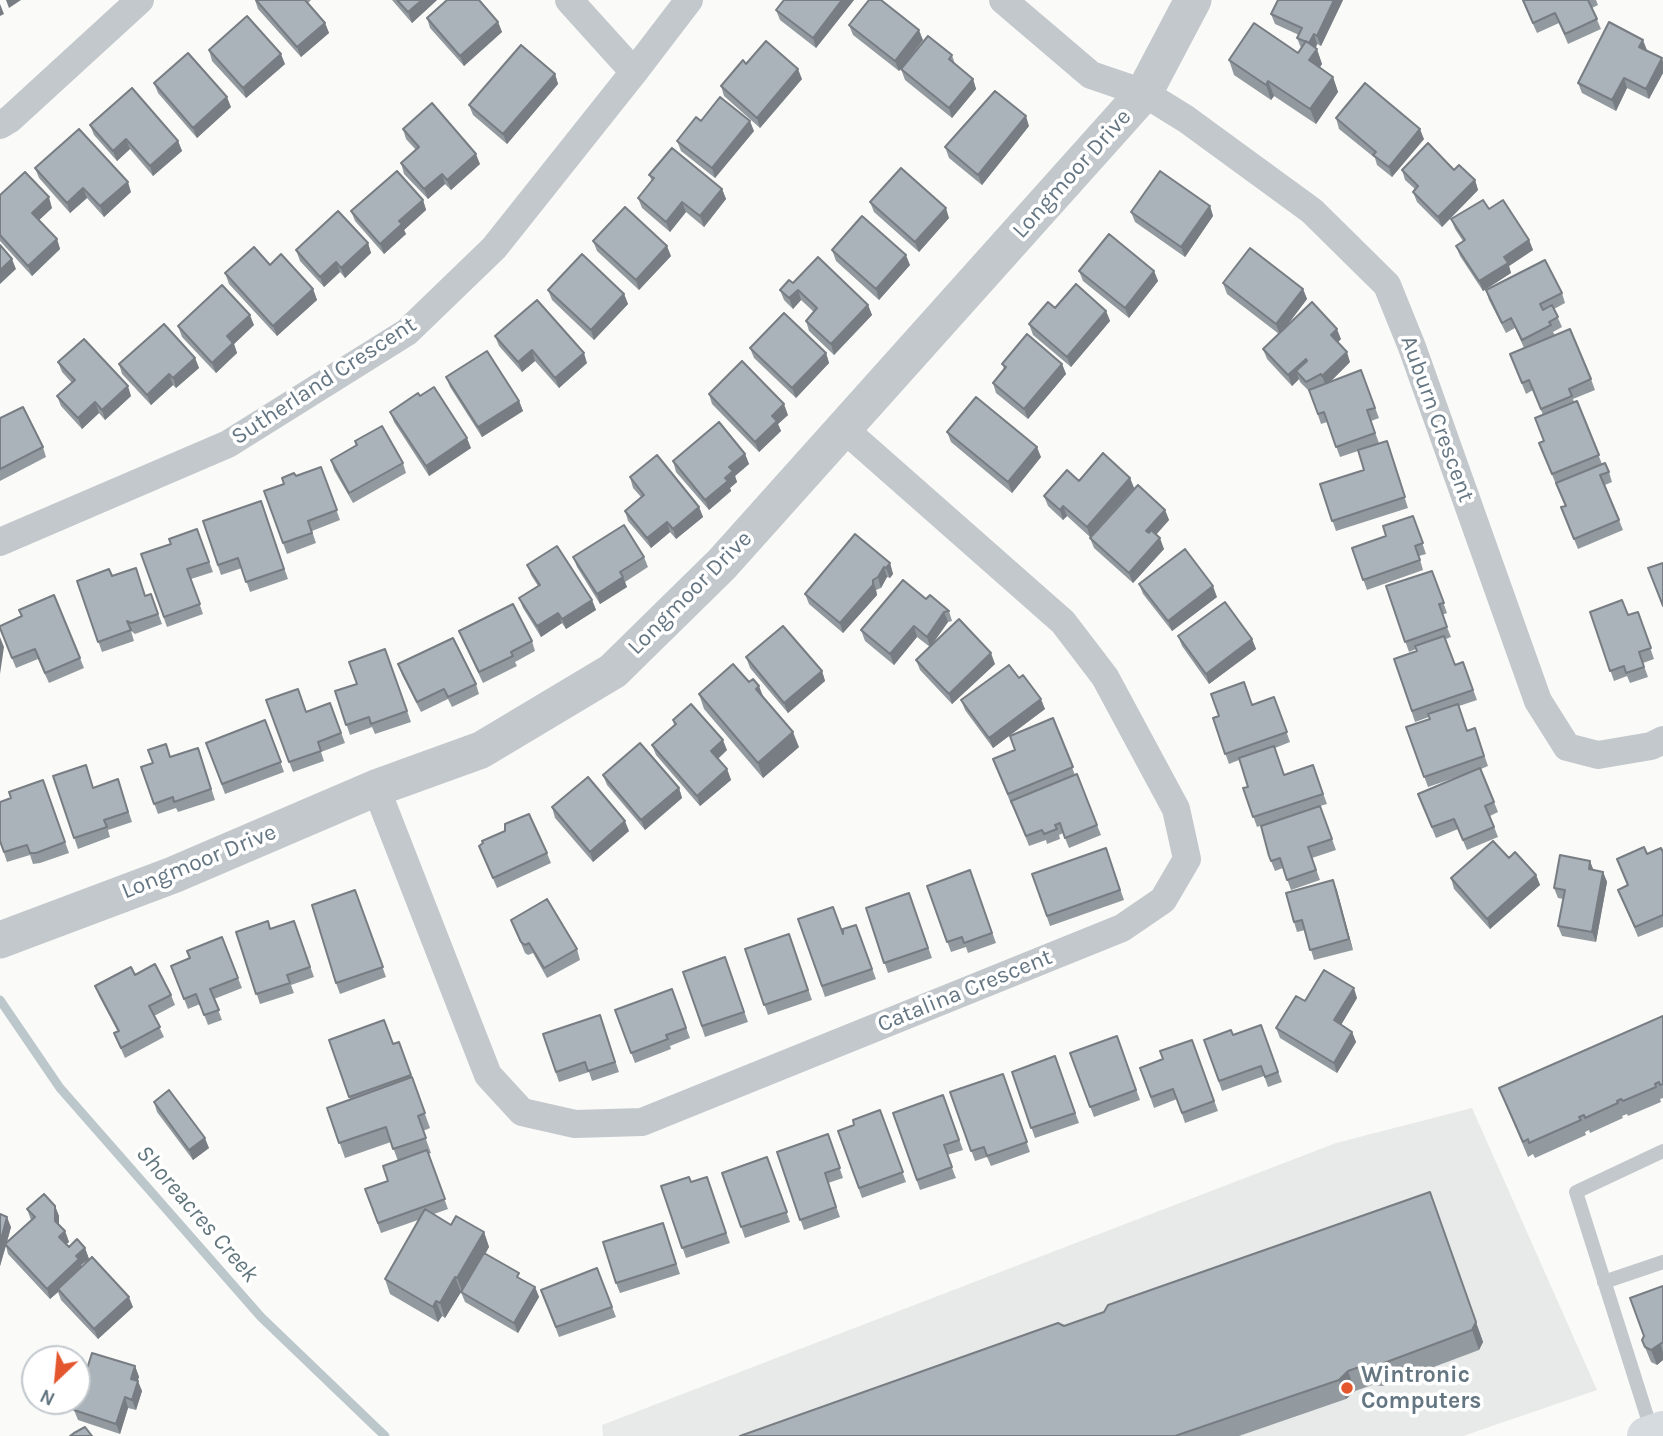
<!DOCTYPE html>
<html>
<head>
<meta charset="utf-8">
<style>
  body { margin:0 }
  #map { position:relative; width:1663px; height:1436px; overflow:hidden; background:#fafaf8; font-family:Karla,sans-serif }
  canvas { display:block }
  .north { position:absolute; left:21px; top:1345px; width:70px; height:70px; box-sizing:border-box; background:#fff; border:2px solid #c1c8cd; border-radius:50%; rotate:206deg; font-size:19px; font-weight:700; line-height:28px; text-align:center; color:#657683 }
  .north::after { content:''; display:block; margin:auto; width:24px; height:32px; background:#e4572e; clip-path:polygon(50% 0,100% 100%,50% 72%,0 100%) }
</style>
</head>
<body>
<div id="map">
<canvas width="1663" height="1436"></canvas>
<div class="north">N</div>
</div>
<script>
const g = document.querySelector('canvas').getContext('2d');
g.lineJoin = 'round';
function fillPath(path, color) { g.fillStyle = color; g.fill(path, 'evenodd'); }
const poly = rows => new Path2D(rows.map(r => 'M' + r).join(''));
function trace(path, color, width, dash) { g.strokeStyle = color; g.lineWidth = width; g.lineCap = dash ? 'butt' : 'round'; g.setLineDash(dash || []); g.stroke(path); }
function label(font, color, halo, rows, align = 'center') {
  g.font = font + ' Karla,sans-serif'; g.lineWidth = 7; g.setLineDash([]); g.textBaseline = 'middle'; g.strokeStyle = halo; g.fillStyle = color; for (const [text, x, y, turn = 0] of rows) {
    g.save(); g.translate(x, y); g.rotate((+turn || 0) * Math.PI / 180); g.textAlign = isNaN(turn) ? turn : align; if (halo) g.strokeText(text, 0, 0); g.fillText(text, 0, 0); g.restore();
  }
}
const built = poly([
  [1472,1108,1597,1390,1463,1436,603,1436,602,1425,1336,1143]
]);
const stream = poly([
  [0,1000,60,1088,261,1317,385,1436]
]);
const service = poly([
  [1604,1282,1663,1262],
  [1652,1432,1576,1192,1663,1151]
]);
const minor = poly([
  [569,0,634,72],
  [1003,0,1091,75,1144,93,1186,119,1312,211,1387,285,1412,347,1538,701,1567,747,1598,755,1651,746,1663,740],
  [0,125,10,119,140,0],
  [0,542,228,444,407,332,494,248,634,72,689,0],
  [376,788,488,1075,522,1112,575,1124,642,1122,1122,928,1163,900,1187,859,1176,809,1105,677,1063,622,844,429]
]);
const tertiary = poly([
  [0,940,173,875,376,788,481,750,613,671,722,564,1144,93,1193,0]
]);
const secondary = poly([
  [1646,1436,1663,1430]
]);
const wall = poly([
  [255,0,311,0,308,3,325,23,329,33,301,57,258,9],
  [392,0,437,0,412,23],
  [784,0,854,0,816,48,780,20,776,10],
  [1343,0,1321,46,1317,44,1316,48,1322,64,1320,67,1333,77,1338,92,1316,124,1274,96,1271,100,1234,75,1229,60,1298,53,1301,48,1297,38,1299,35,1275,24,1271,14],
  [1522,0,1596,0,1598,5,1592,8,1601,29,1568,44,1559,23,1537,33],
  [427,18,498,22,502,32,464,66,430,28],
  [849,25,923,40,899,71,853,35],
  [209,50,285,64,246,98,212,61],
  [1646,51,1662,58,1663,62,1663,73,1649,99,1627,88,1616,111,1582,93,1578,83],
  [952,55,955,64,973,79,976,89,952,118,905,80,901,69],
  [746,64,802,79,760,128,724,96,721,86],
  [555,74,558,84,507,144,473,115,469,105],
  [154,83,231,107,197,138,158,93],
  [1336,118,1424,139,1392,177,1377,165,1375,158,1339,129],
  [701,121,754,131,715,178,681,151,677,141],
  [90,125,178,141,182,151,153,176,130,149,117,161,94,135],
  [1029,126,982,185,949,158,945,147],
  [403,129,480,164,451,190,445,184,428,199,404,174,401,163,416,150,406,139],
  [35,168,131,192,104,217,87,198,70,213,39,178],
  [1402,170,1475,180,1478,190,1442,227,1417,202,1413,192,1415,189,1405,180],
  [649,175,722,189,726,199,704,227,686,212,670,232,642,208,638,198,652,181],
  [0,195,52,208,39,220,57,239,60,249,32,276,0,241],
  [423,200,426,210,404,230,406,234,384,254,355,221,351,211],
  [870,202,949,218,919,252,874,212],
  [1210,206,1213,216,1185,257,1135,222,1131,212],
  [1489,209,1529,240,1533,250,1509,266,1511,273,1483,291,1460,256,1456,246,1463,241,1455,229,1451,219],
  [593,241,671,256,639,290,597,251],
  [368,243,371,253,345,278,340,272,324,287,300,261,296,250],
  [832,250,910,265,879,300,836,261],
  [270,265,313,289,317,300,277,336,229,284,225,273],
  [1079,271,1154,271,1158,281,1129,318,1083,281],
  [793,283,868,305,872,315,834,355,809,331,806,321,814,312,801,300,793,309,784,300,780,290],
  [1223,283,1303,289,1307,299,1284,329,1341,339,1337,343,1350,362,1330,382,1361,370,1379,418,1371,421,1379,443,1367,447,1387,441,1408,508,1336,531,1320,484,1364,470,1358,451,1340,457,1327,422,1321,424,1310,392,1300,382,1299,379,1292,386,1267,359,1263,349,1279,334,1227,294],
  [548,290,624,294,628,304,594,340,552,300],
  [1486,290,1562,293,1565,303,1554,309,1562,327,1553,332,1555,335,1591,379,1595,390,1573,399,1574,402,1577,401,1602,464,1609,472,1612,482,1605,485,1623,530,1578,549,1561,507,1565,506,1543,453,1543,415,1533,390,1526,394,1510,354,1524,348,1515,328,1506,333,1489,300],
  [1055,308,1106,311,1110,321,1071,367,1033,335,1029,324],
  [254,325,234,344,237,353,216,373,182,337,178,326],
  [495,336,587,363,559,388,535,361,522,372,499,346],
  [750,348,826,353,829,363,796,398,754,358],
  [195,358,199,368,176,388,173,385,151,405,122,374,119,364],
  [58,362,131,396,105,420,99,413,82,429,61,406,57,396,72,383,62,372],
  [1002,364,1062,364,1066,374,1028,419,996,393,993,383,1004,369],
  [446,377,519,401,523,411,482,437,450,387],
  [709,394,788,415,778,424,781,431,759,452,712,404],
  [420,396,471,448,429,476,394,422,390,412],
  [0,418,43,447,46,457,0,481],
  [947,432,1041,457,1012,493,951,442],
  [355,441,403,463,406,473,353,503,334,470,331,460,356,446],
  [745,454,749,464,735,476,737,482,730,488,731,491,709,510,676,472,673,461],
  [321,467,340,520,312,531,316,543,287,554,264,491,284,484,296,476],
  [630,477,699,507,703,517,676,539,670,532,651,548,628,521,625,511,641,497,633,488],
  [1130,478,1134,488,1090,537,1067,516,1063,520,1048,506,1044,496,1079,481],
  [261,501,288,579,250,592,242,568,221,575,203,521],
  [1165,510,1169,520,1156,535,1164,549,1133,583,1094,548,1090,538],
  [1413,516,1426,554,1419,556,1423,570,1367,590,1352,548,1386,536],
  [197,529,213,572,191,579,203,614,167,627,141,554,171,544],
  [573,557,644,557,648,567,625,582,627,587,600,604,577,567],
  [890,563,893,574,890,578,887,577,881,588,876,590,877,595,843,633,809,604,805,594],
  [527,565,592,600,596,610,566,629,562,623,541,637,523,608,519,598,538,586,531,575],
  [1432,571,1447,613,1442,615,1451,637,1446,639,1455,665,1463,662,1477,700,1459,706,1467,731,1475,728,1488,766,1481,769,1498,812,1490,816,1498,837,1467,850,1458,829,1436,838,1422,804,1418,794,1463,775,1428,787,1406,727,1430,719,1429,717,1415,722,1394,659,1417,651,1416,649,1409,652,1386,586],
  [112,576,145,596,151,594,162,624,135,634,131,631,134,641,102,652,77,581],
  [1139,584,1217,597,1172,631,1143,594],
  [926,599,949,611,952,621,948,622,932,645,995,664,952,704,920,670,916,660,930,647,917,637,894,665,865,641,861,630],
  [1590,612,1628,615,1638,612,1654,659,1643,663,1648,677,1630,683,1627,676,1614,681],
  [0,629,80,658,84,668,49,683,38,659,16,668],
  [459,631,532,641,535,651,515,662,517,666,483,683,463,641],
  [1178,636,1252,639,1256,649,1209,684,1182,646],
  [385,649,411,722,375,734,372,727,350,735,335,691,357,684],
  [746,657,822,671,825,681,788,713,750,668],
  [398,664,476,684,479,694,452,707,448,699,421,712,402,675],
  [1019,678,1045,709,993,748,965,710,961,700],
  [699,694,799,747,763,778,704,709],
  [1274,697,1290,742,1275,748,1284,775,1313,765,1327,804,1320,806,1336,850,1312,858,1320,880,1291,890,1283,868,1275,871,1269,856,1283,818,1257,827,1243,788,1248,787,1239,760,1229,764,1213,718],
  [266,700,306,712,330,703,345,743,321,752,324,761,293,772],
  [1053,718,1075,775,1077,774,1101,835,1069,848,1063,833,1059,835,1060,839,1047,844,1046,840,1029,846,1012,803,1011,804,997,769,1015,750],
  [265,720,284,772,225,794,206,743],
  [673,720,727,750,718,759,727,769,731,780,700,806,656,755,652,745,674,725],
  [198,748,215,800,178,812,176,808,158,814,141,767],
  [603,775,679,788,682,798,645,830,607,785],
  [53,776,93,788,118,779,132,822,108,830,110,837,78,849],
  [43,780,69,853,40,863,33,864,30,855,7,862,0,841,11,798],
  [552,807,629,831,593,862,555,818],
  [479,846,547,853,551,863,497,888],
  [1106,848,1124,900,1050,926,1032,874],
  [1663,852,1663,927,1638,937,1618,890,1628,885,1617,859],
  [1509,858,1536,875,1540,885,1490,929,1454,889,1451,878],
  [970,870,996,943,968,953,966,947,951,952,927,886],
  [1594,870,1603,872,1607,882,1596,942,1562,936,1558,926,1563,899,1558,898,1554,888],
  [1333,880,1353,950,1314,960,1305,930,1297,932,1294,922],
  [355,890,386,977,340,994,336,983],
  [909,893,932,958,888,973,866,908],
  [798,919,843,934,856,925,876,979,825,997],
  [511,920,577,949,580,960,547,978,533,953,528,955,525,953],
  [294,921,314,977,291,985,294,993,260,1004,236,932,270,929],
  [789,934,812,1000,768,1015,745,949],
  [725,957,748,1022,705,1037,683,972],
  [171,966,238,978,242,988,214,999,222,1020,208,1025,200,1004,188,1009],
  [135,975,171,995,175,1005,154,1016,164,1037,125,1058,114,1033,118,1032,99,996,95,986],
  [672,989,690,1038,670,1046,671,1049,635,1063,615,1010],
  [1357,998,1341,1025,1352,1032,1356,1042,1337,1073,1280,1038,1276,1028,1305,1001],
  [600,1015,619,1072,592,1081,589,1072,559,1082,543,1034],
  [1663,1016,1663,1098,1660,1099,1661,1102,1628,1116,1627,1114,1622,1116,1623,1118,1590,1133,1589,1130,1585,1132,1586,1135,1535,1158,1533,1154,1528,1157,1499,1088],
  [1261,1025,1282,1082,1268,1087,1264,1076,1222,1091,1204,1040,1233,1035],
  [1117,1036,1140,1100,1094,1117,1070,1053],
  [329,1040,393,1044,411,1075,430,1128,423,1131,431,1153,428,1154,448,1209,434,1214,451,1225,484,1232,489,1247,485,1254,521,1279,535,1287,539,1297,518,1333,465,1302,461,1292,445,1318,442,1316,438,1322,390,1294,385,1279,418,1220,381,1233,365,1189,388,1181,398,1161,391,1142,345,1158,327,1108,350,1099],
  [1192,1040,1218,1111,1185,1123,1177,1099,1154,1108,1140,1068,1163,1059],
  [1055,1056,1079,1123,1035,1138,1012,1072],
  [1003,1074,1030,1152,991,1166,987,1157,975,1161,950,1092],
  [943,1095,963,1150,947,1155,956,1178,920,1190,893,1113],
  [154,1102,209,1148,193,1160,157,1112],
  [880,1110,906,1182,862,1198,838,1131,854,1125],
  [828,1134,843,1178,828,1183,840,1217,804,1230,777,1152],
  [767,1157,790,1222,745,1238,722,1173],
  [707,1177,730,1243,686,1258,661,1186,691,1182],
  [1430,1192,1483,1342,1479,1350,1383,1386,1372,1385,1355,1391,1346,1399,1239,1436,740,1436,1104,1312],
  [55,1206,59,1216,59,1225,65,1231,69,1242,66,1244,69,1247,85,1248,89,1259,81,1265,82,1267,133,1307,98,1339,61,1300,58,1292,50,1299,8,1254,6,1246,0,1266,0,1214,11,1227,7,1242,31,1220,27,1209],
  [663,1223,680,1274,620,1293,616,1283],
  [597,1268,616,1317,559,1337,541,1290],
  [1663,1286,1663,1360,1657,1365,1651,1362,1642,1340],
  [135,1366,139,1377,137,1381,142,1391,136,1410,128,1408,120,1434,78,1420,74,1410]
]);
const shadedWall = poly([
  [6,0,21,0,9,8],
  [422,0,437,0,412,23,408,12],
  [842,0,854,0,816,48,813,38],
  [1334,0,1343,0,1321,46,1317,36],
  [0,4,4,14,0,16],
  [498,22,502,32,464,66,460,56],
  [325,23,329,33,301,57,297,47],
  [919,30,923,40,899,71,895,61],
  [1314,34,1317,44,1313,54,1309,43],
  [1643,40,1647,50,1639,47],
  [1317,49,1322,64,1315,75,1309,60],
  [281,54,285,64,246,98,243,88],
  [1662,58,1663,62,1663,73,1649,99,1646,89],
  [798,69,802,79,760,128,757,118],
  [555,74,558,84,507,144,503,134],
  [1333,77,1338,92,1316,124,1310,109],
  [1624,78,1627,88,1616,111,1612,100],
  [973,79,976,89,952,118,949,108],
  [1268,81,1274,96,1271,100,1266,85],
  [227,97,231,107,197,138,193,128],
  [1026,116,1029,126,982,185,978,175],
  [750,121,754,131,715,178,712,168],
  [1420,129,1424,139,1392,177,1389,167],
  [126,139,130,149,117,161,113,151],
  [178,141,182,151,153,176,150,166],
  [476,154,480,164,451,190,447,180],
  [442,174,445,184,428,199,424,189],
  [1475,180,1478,190,1442,227,1438,217],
  [128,182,131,192,104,217,100,206],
  [83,188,87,198,70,213,67,203],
  [722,189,726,199,704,227,700,216],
  [49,197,52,208,36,223,32,213],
  [423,200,426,210,404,230,406,234,384,254,380,244,399,221],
  [682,202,686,212,670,232,666,222],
  [1210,206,1213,216,1185,257,1181,247],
  [946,208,949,218,919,252,915,242],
  [57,239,60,249,32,276,28,266],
  [1529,240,1533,250,1509,266,1511,273,1483,291,1479,281,1504,257],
  [368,243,371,253,345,278,341,268],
  [667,246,671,256,639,290,636,280],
  [906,255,910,265,879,300,876,289],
  [12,259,16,269,0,284,0,270],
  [336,262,340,272,324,287,320,277],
  [1154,271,1158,281,1129,318,1125,308],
  [313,289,317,300,277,336,273,326],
  [1303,289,1307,299,1280,335,1276,324],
  [798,290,801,300,793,309,789,298],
  [624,294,628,304,594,340,591,330],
  [868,305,872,315,834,355,831,344],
  [1106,311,1110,321,1071,367,1067,357],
  [250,315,254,325,234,344,237,353,216,373,212,363,227,336],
  [1337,329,1341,339,1334,346,1331,335],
  [532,350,535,361,522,372,518,362],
  [1347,352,1350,362,1326,386,1322,376],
  [584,353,587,363,559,388,555,378],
  [826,353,829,363,796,398,792,388],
  [195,358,199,368,176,388,173,378],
  [1306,359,1309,369,1296,371,1299,379,1292,386,1288,375],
  [1062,364,1066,374,1028,419,1024,409],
  [169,374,173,385,151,405,147,395],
  [128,386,131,396,105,420,102,410],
  [519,401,523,411,482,437,478,427],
  [95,402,99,413,82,429,78,418],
  [784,404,788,415,778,424,781,431,759,452,755,442,772,416],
  [467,438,471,448,429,476,426,466],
  [1037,447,1041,457,1012,493,1008,482],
  [745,454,749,464,735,476,737,482,730,488,731,491,709,510,705,500,725,478,729,467],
  [1130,478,1134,488,1090,537,1087,527],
  [1063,506,1067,516,1063,520,1060,510],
  [699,507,703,517,676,539,673,529],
  [1165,510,1169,520,1150,541,1146,531],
  [667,522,670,532,651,548,647,538],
  [1160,538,1164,549,1133,583,1129,573],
  [890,563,893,574,890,578,886,568],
  [884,567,887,577,881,588,878,577],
  [623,577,627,587,600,604,597,594],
  [873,580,876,590,877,595,843,633,840,623],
  [1213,586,1217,597,1172,631,1168,621],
  [592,600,596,610,566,629,562,619],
  [944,612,948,622,930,647,927,637],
  [558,613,562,623,541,637,537,626],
  [914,626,917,637,894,665,890,654],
  [0,637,4,647,0,674],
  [1252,639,1256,649,1209,684,1206,674],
  [991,653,995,664,952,704,949,694],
  [822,671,825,681,788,713,784,703],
  [759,686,765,701,756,689],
  [1041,699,1045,709,993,748,989,738],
  [793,732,799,747,763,778,758,763],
  [723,740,727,750,715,761,711,751],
  [727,769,731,780,700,806,697,796],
  [679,788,682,798,645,830,641,820],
  [625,821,629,831,593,862,590,852],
  [1590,861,1594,871,1589,869],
  [1603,872,1607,882,1596,942,1592,932],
  [1536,875,1540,885,1490,929,1487,919],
  [1333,880,1337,890,1353,950,1349,939],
  [1354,988,1357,998,1338,1030,1334,1020],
  [1352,1032,1356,1042,1337,1073,1334,1063],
  [205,1138,209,1148,193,1160,189,1150],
  [1430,1192,1483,1342,1479,1350,1472,1330],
  [55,1206,59,1216,59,1231,55,1221],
  [7,1217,11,1227,0,1266,0,1243],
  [65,1231,69,1242,63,1247,59,1237],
  [484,1232,489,1247,463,1293,457,1278],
  [85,1248,89,1259,81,1265,83,1269,58,1289,58,1292,50,1299,47,1289,76,1256],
  [455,1277,461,1292,445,1318,440,1303],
  [535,1287,539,1297,518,1333,514,1323],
  [129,1297,133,1307,98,1339,94,1329],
  [436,1301,442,1316,438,1322,433,1307],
  [1660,1343,1663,1352,1663,1360,1657,1365,1651,1350],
  [135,1366,139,1377,135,1389,131,1379],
  [1348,1371,1355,1391,1346,1399,1339,1380],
  [138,1381,142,1391,136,1410,132,1400],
  [125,1397,128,1408,120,1434,116,1424]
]);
const building = poly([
  [256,0,305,0,325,23,297,47,256,0],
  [397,0,422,0,408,12,397,0],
  [447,0,479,0,498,22,460,56,427,18,447,0],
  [784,0,842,0,813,38,776,10,784,0],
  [869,0,881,0,919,30,895,61,849,25,869,0],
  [1278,0,1334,0,1317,36,1314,34,1309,43,1297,38,1302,28,1271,14,1278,0],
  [1523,0,1588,0,1597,19,1565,34,1555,13,1533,23,1523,0],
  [247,16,281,54,243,88,209,50,247,16],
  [1609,22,1643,40,1639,47,1662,58,1646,89,1624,78,1612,100,1578,83,1609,22],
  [1254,23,1298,53,1306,41,1317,49,1309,60,1333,77,1310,109,1268,81,1266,85,1229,60,1254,23],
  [928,36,952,55,949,59,973,79,949,108,901,69,928,36],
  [766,41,798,69,757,118,721,86,743,60,746,64,766,41],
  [521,45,555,74,503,134,469,105,521,45],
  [188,53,227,97,193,128,154,83,188,53],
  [1365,83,1420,129,1389,167,1373,155,1376,152,1336,118,1365,83],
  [132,88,178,141,150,166,126,139,113,151,90,125,132,88],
  [995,91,1026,116,978,175,945,147,995,91],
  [720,97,750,121,712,168,677,141,696,117,701,121,720,97],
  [432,103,476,154,447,180,442,174,424,189,401,163,419,147,403,129,432,103],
  [79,129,128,182,100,206,83,188,67,203,35,168,79,129],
  [1428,143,1454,170,1459,165,1475,180,1438,217,1413,192,1418,186,1402,170,1428,143],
  [672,148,722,189,700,216,682,202,666,222,638,198,654,178,649,175,672,148],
  [901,168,946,208,915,242,870,202,901,168],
  [397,171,423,200,399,221,402,224,380,244,351,211,397,171],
  [1160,171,1210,206,1181,247,1131,212,1160,171],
  [25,172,49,197,32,213,57,239,28,266,0,235,0,195,25,172],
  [1483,200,1489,209,1503,200,1529,240,1504,257,1508,263,1479,281,1456,246,1465,240,1451,219,1483,200],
  [625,207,667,246,636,280,593,241,625,207],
  [338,211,368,243,341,268,336,262,320,277,296,250,338,211],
  [862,216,906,255,876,289,832,250,862,216],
  [1109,234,1154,271,1125,308,1079,271,1109,234],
  [0,245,12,259,0,270,0,245],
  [254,247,270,265,281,254,313,289,273,326,225,273,254,247],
  [1250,248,1303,289,1276,324,1223,283,1250,248],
  [582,254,624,294,591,330,548,290,582,254],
  [818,257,868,305,831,344,806,321,817,308,798,290,789,298,780,290,789,280,793,283,818,257],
  [1545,260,1562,293,1540,304,1543,310,1552,305,1558,317,1549,322,1551,325,1522,340,1511,318,1502,323,1486,290,1545,260],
  [1076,284,1106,311,1067,357,1029,324,1048,302,1055,308,1076,284],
  [222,285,250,315,227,336,233,343,212,363,178,326,222,285],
  [537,300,584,353,555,378,532,350,518,362,495,336,537,300],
  [1312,302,1337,329,1331,335,1347,352,1322,376,1321,374,1306,382,1296,371,1307,361,1306,359,1288,375,1263,349,1312,302],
  [784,313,826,353,792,388,750,348,784,313],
  [164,324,195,358,173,378,169,374,147,395,119,364,164,324],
  [1570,329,1591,379,1569,389,1572,396,1541,409,1529,380,1522,383,1510,354,1570,329],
  [1027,334,1062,364,1024,409,993,383,1006,367,1002,364,1027,334],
  [84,339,128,386,102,410,95,402,78,418,57,396,75,380,58,362,84,339],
  [487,351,519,401,478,427,446,377,487,351],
  [742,361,784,404,772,416,777,421,755,442,709,394,742,361],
  [1361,370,1375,408,1367,410,1375,433,1336,447,1324,412,1318,414,1309,390,1361,370],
  [434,387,467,438,426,466,390,412,418,393,420,396,434,387],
  [976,397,1037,447,1008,482,947,432,976,397],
  [1577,401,1599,455,1552,474,1539,443,1544,441,1535,418,1577,401],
  [23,407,43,447,0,469,0,418,23,407],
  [719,422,745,454,729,467,733,471,725,478,728,481,705,500,673,461,719,422],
  [382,426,403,463,349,493,331,460,357,445,355,441,382,426],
  [1387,441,1405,497,1332,521,1320,484,1364,470,1358,450,1387,441],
  [1103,453,1130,478,1087,527,1063,506,1060,510,1044,496,1067,470,1079,481,1103,453],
  [657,455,699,507,673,529,667,522,647,538,625,511,644,495,630,477,657,455],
  [1605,463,1609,472,1600,475,1619,520,1574,539,1561,507,1566,506,1556,483,1605,463],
  [321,467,337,510,308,521,312,533,283,543,264,491,284,484,282,478,294,473,296,476,321,467],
  [1138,485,1165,510,1146,531,1149,533,1151,530,1160,538,1129,573,1090,538,1138,485],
  [261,501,284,569,246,582,238,558,218,565,203,521,261,501],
  [1413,516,1423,543,1415,546,1420,560,1363,580,1352,548,1386,536,1383,526,1413,516],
  [624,525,644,557,620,572,623,577,597,594,573,557,624,525],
  [197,529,209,562,187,569,200,604,164,617,141,554,171,544,169,539,197,529],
  [855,534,890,563,886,568,884,567,878,577,873,580,873,585,840,623,805,594,855,534],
  [557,546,592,600,562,619,558,613,537,626,519,598,540,585,527,565,557,546],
  [1185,549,1213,586,1168,621,1139,584,1185,549],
  [1663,563,1663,606,1648,568,1663,563],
  [136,568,145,596,151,594,158,614,131,623,127,621,131,630,98,642,77,581,109,569,112,576,136,568],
  [1432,571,1444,603,1439,604,1447,627,1405,642,1386,586,1432,571],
  [903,580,926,599,930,595,949,611,944,612,927,637,914,626,890,654,861,630,903,580],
  [54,595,80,658,45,673,35,649,12,658,0,628,0,626,22,616,19,610,54,595],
  [1622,600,1628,615,1638,612,1651,648,1639,652,1644,667,1626,673,1624,666,1610,671,1590,612,1622,600],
  [1225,602,1252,639,1206,674,1178,636,1225,602],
  [513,604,532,641,511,652,513,656,479,672,459,631,513,604],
  [959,619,991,653,949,694,916,660,959,619],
  [783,626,822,671,784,703,746,657,783,626],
  [1444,636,1455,665,1463,662,1473,690,1412,711,1394,659,1417,651,1415,646,1444,636],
  [453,638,476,684,448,697,444,689,417,702,398,664,453,638],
  [385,649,407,711,371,724,369,717,346,725,335,691,357,684,349,662,385,649],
  [733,664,749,682,753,679,759,686,756,689,793,732,758,763,699,694,733,664],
  [1009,665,1019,678,1023,675,1041,699,989,738,961,700,1009,665],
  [1244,682,1252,705,1274,697,1287,732,1225,754,1213,718,1219,716,1211,694,1244,682],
  [298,689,306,712,330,703,341,733,318,742,321,751,289,762,266,700,298,689],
  [691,704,723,740,711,751,727,769,697,796,652,745,676,724,673,720,691,704],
  [1458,704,1467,731,1475,728,1484,756,1424,777,1406,727,1430,719,1428,714,1458,704],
  [1053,718,1073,767,1008,794,993,759,1015,750,1010,736,1053,718],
  [265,720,281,762,222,784,206,743,265,720],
  [640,743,679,788,641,820,603,775,640,743],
  [166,744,170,757,198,748,211,789,174,802,173,797,154,804,141,767,153,763,148,750,166,744],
  [1274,746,1284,775,1313,765,1323,794,1253,817,1243,788,1248,787,1239,758,1274,746],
  [86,765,93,788,118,779,128,812,104,820,107,827,74,838,53,776,86,765],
  [1480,768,1494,802,1485,806,1494,827,1463,840,1454,819,1432,827,1418,794,1480,768],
  [1077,774,1097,825,1065,838,1060,823,1055,825,1057,829,1044,834,1042,830,1026,836,1011,801,1077,774],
  [588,777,625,821,590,852,552,807,588,777],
  [43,780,65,842,36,853,30,853,27,845,4,852,0,841,0,802,11,798,9,792,43,780],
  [1320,806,1332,839,1308,847,1316,870,1287,880,1280,858,1271,861,1269,856,1261,826,1320,806],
  [529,814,547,853,493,878,479,846,483,843,482,841,505,831,505,824,529,814],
  [1493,841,1509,858,1515,852,1536,875,1487,919,1451,878,1493,841],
  [1644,847,1647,854,1661,848,1663,852,1663,915,1635,927,1618,890,1628,885,1617,859,1644,847],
  [1106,848,1120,890,1047,916,1032,874,1106,848],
  [1560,855,1590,861,1589,869,1603,872,1592,932,1558,926,1565,890,1554,888,1560,855],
  [970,870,992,933,964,943,962,937,947,942,927,886,970,870],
  [1333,880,1349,939,1310,950,1302,920,1294,922,1286,893,1333,880],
  [355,890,383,967,336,983,312,905,355,890],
  [909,893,928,948,884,963,866,908,909,893],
  [547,899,577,949,544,968,529,943,525,945,521,942,511,920,547,899],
  [833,907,843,934,843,929,856,925,872,969,822,986,798,919,833,907],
  [268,921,270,929,294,921,310,967,287,975,290,983,256,994,236,932,268,921],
  [789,934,808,990,764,1005,745,949,789,934],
  [222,937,238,978,210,989,219,1010,204,1015,196,994,184,999,171,966,190,958,187,951,222,937],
  [725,957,744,1012,702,1026,683,972,725,957],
  [155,964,171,995,149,1006,160,1027,121,1048,114,1033,119,1031,95,986,131,967,135,975,155,964],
  [1324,970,1354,988,1334,1020,1352,1032,1334,1063,1276,1028,1296,996,1305,1001,1324,970],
  [672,989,686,1028,666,1035,668,1039,631,1053,615,1010,672,989],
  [600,1015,615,1062,588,1071,585,1062,556,1072,543,1034,600,1015],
  [1663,1016,1663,1084,1660,1085,1659,1082,1655,1084,1656,1087,1623,1101,1621,1099,1617,1101,1618,1103,1585,1118,1584,1115,1579,1117,1581,1120,1529,1143,1528,1139,1523,1142,1499,1088,1663,1016],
  [384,1020,393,1044,399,1042,411,1075,349,1097,329,1040,384,1020],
  [1261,1025,1278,1072,1265,1077,1261,1066,1219,1081,1204,1040,1231,1030,1233,1035,1261,1025],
  [1117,1036,1136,1090,1090,1107,1070,1053,1117,1036],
  [1192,1040,1214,1101,1182,1113,1173,1089,1151,1097,1140,1068,1163,1059,1160,1051,1192,1040],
  [1055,1056,1075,1113,1031,1128,1012,1072,1055,1056],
  [1003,1074,1027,1142,987,1156,984,1147,971,1151,950,1092,1003,1074],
  [412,1077,425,1113,418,1116,426,1138,393,1149,386,1127,339,1143,327,1108,412,1077],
  [169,1090,205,1138,189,1150,154,1102,169,1090],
  [943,1095,959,1140,944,1145,952,1167,917,1180,893,1113,943,1095],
  [880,1110,903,1172,859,1188,838,1131,854,1125,853,1120,880,1110],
  [828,1134,840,1168,825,1173,836,1207,800,1220,777,1152,828,1134],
  [427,1150,445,1199,378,1223,365,1189,388,1181,383,1166,427,1150],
  [767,1157,787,1212,741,1227,722,1173,767,1157],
  [689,1177,691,1182,707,1177,726,1233,682,1248,661,1186,689,1177],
  [1430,1192,1476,1322,1472,1330,1376,1366,1365,1365,1348,1371,1339,1380,1175,1436,740,1436,1058,1323,1064,1326,1104,1312,1108,1305,1430,1192],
  [44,1194,55,1206,55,1221,65,1231,59,1237,69,1247,77,1239,85,1248,76,1256,79,1259,47,1289,5,1244,35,1217,27,1209,44,1194],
  [425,1209,451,1225,456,1216,484,1232,457,1278,455,1277,440,1303,436,1301,433,1307,385,1279,425,1209],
  [0,1214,7,1217,0,1243,0,1214],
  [663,1223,676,1264,616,1283,603,1242,663,1223],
  [484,1253,519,1273,517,1277,535,1287,514,1323,461,1292,484,1253],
  [92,1257,129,1297,94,1329,58,1289,92,1257],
  [597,1268,612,1307,556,1327,541,1290,597,1268],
  [1663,1286,1663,1342,1651,1350,1645,1347,1642,1340,1644,1336,1630,1298,1663,1286],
  [92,1353,135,1366,131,1379,138,1381,132,1400,125,1397,116,1424,74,1410,92,1353],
  [85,1427,92,1436,70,1436,74,1433,85,1427]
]);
const markers = [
  [1347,1388,7,"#e4572e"]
];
const streetNames = [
  ["Longmoor Drive",1072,174,-48],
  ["Sutherland Crescent",324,381,-33],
  ["Auburn Crescent",1437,419,70],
  ["Longmoor Drive",690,593,-45],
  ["Longmoor Drive",199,862,-22],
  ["Catalina Crescent",965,991,-22]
];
const poiNames = [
  ["Wintronic",1361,1375],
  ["Computers",1361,1401]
];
const waterNames = [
  ["Shoreacres Creek",197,1214,49]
];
fillPath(built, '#e8e9e9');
trace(stream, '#bbc7cb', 9);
trace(service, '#c3c8cc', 14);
trace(minor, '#c3c8cc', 28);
trace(tertiary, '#c3c8cc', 37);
trace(secondary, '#d6dbdf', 38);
fillPath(wall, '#929a9f');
fillPath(shadedWall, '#777d82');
fillPath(building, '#aab3b9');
trace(building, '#777d82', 2);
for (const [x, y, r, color] of markers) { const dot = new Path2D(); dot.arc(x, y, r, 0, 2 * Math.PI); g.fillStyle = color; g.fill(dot); trace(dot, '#fff', 2.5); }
label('23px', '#657683', '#fff', streetNames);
label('bold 23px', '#657683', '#fff', poiNames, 'left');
label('italic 24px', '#60757c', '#fff', waterNames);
</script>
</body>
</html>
